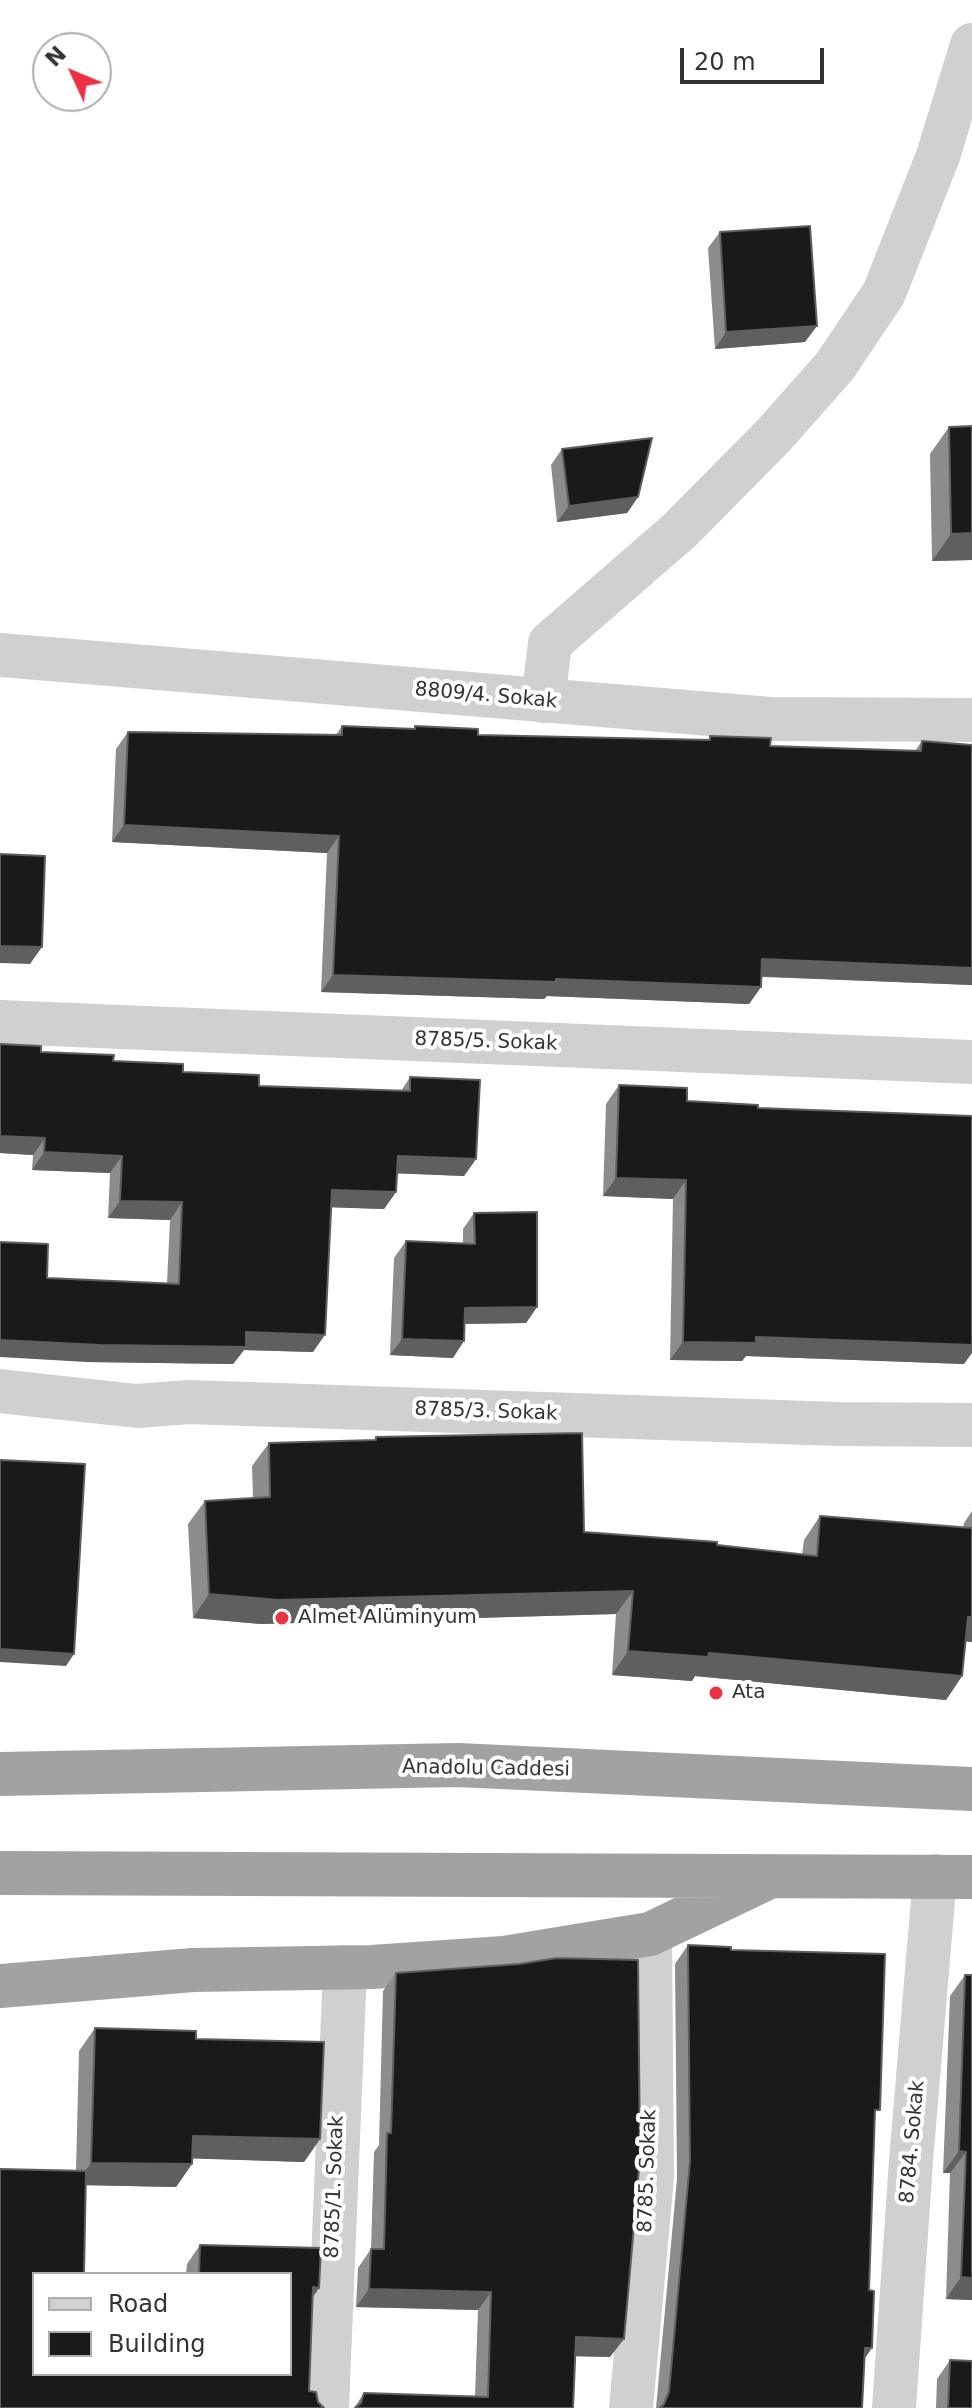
<!DOCTYPE html>
<html>
<head>
<meta charset="utf-8">
<style>
  body { margin:0 }
  #map { position:relative; width:972px; height:2408px; overflow:hidden; background:#fff; font-family:"DejaVu Sans",sans-serif }
  canvas { display:block }
  .legend { position:absolute; left:32px; top:2272px; width:260px; height:104px; box-sizing:border-box; background:#fff; border:2px solid #adadad; margin:0; padding:10px 14px; list-style:none; font-size:24px; color:#333 }
  .legend li { display:flex; align-items:center; gap:16px; height:40px }
  .legend b { width:40px; border:2px solid #adadad }
  .north { position:absolute; left:32px; top:32px; width:80px; height:80px; box-sizing:border-box; background:#fff; border:2px solid #adadad; border-radius:50%; rotate:314deg; font-size:22px; font-weight:700; line-height:32px; text-align:center; color:#333 }
  .north::after { content:''; display:block; margin:auto; width:28px; height:36px; background:#ed3144; clip-path:polygon(50% 0,100% 100%,50% 72%,0 100%) }
  .scale { position:absolute; left:680px; top:48px; width:144px; height:36px; box-sizing:border-box; border:4px solid #333; border-top:0; padding-left:10px; font-size:24px; line-height:28px; white-space:nowrap; color:#333; -webkit-text-stroke:6px #fff; paint-order:stroke }
</style>
</head>
<body>
<div id="map">
<canvas width="972" height="2408"></canvas>
<ul class="legend">
<li><b style="height:10px;background:#d0d0d0"></b>Road</li>
<li><b style="height:22px;background:#1a1a1a"></b>Building</li>
</ul>
<div class="north">N</div>
<div class="scale">20 m</div>
</div>
<script>
const g = document.querySelector('canvas').getContext('2d');
g.lineJoin = 'round';
const poly = rows => new Path2D(rows.map(r => 'M' + r).join(''));
function trace(path, color, width, dash) { g.strokeStyle = color; g.lineWidth = width; g.lineCap = dash ? 'butt' : 'round'; g.setLineDash(dash || []); g.stroke(path); }
function fillPath(path, color) { g.fillStyle = color; g.fill(path, 'evenodd'); }
function label(font, color, halo, rows, align = 'center') {
  g.font = font + ' "DejaVu Sans",sans-serif'; g.lineWidth = 8; g.setLineDash([]); g.textBaseline = 'middle'; g.strokeStyle = halo; g.fillStyle = color; for (const [text, x, y, turn = 0] of rows) {
    g.save(); g.translate(x, y); g.rotate((+turn || 0) * Math.PI / 180); g.textAlign = isNaN(turn) ? turn : align; if (halo) g.strokeText(text, 0, 0); g.fillText(text, 0, 0); g.restore();
  }
}
const minor = poly([
  [0,655,770,719,972,720],
  [543,701,550,643,679,531,774,435,835,366,884,293,938,156,972,45],
  [0,1022,972,1062],
  [0,1391,137,1406,189,1402,839,1424,972,1425],
  [327,2408,345,1967],
  [631,2408,652,2177,650,1934],
  [894,2408,911,2161,935,1876]
]);
const trunk = poly([
  [0,1774,458,1765,972,1789],
  [0,1873,972,1877],
  [0,1986,193,1970,372,1967,504,1958,650,1934,763,1880]
]);
const wall = poly([
  [720,232,805,342,715,349,708,248],
  [949,427,972,560,932,561,930,454],
  [562,449,638,497,627,513,557,522,551,465],
  [342,726,414,729,415,726,478,735,708,740,710,736,770,746,915,751,922,741,972,985,762,977,761,987,749,1004,547,996,544,999,321,992,327,853,112,842,116,749,128,732,336,735],
  [0,1044,41,1052,113,1061,259,1086,401,1091,410,1077,476,1159,464,1176,397,1173,396,1192,384,1209,331,1207,313,1352,244,1350,233,1364,87,1362,47,1278,167,1283,170,1220,108,1218,110,1173,32,1170,33,1155,0,1153],
  [619,1085,687,1101,758,1108,964,1364,746,1356,742,1361,670,1360,673,1199,603,1196,606,1104],
  [474,1213,537,1307,526,1323,465,1324,453,1358,390,1355,394,1258,406,1241,463,1244,463,1229],
  [376,1437,584,1532,802,1555,804,1540,820,1516,963,1528,964,1523,972,1511,972,1642,965,1641,962,1676,946,1700,695,1676,692,1681,612,1675,616,1614,261,1624,193,1618,188,1524,205,1501,253,1498,252,1466,269,1443,374,1440],
  [688,1945,731,1950,874,2118,862,2408,656,2408,677,2179,675,1964],
  [396,1973,610,2357,575,2356,573,2408,354,2408,364,2393,475,2396,478,2310,356,2307,358,2268,371,2249,374,2152,379,2145,383,1991],
  [965,1975,972,2300,946,2299,950,2173,943,2173,950,1996],
  [95,2028,196,2031,196,2039,324,2042,320,2139,304,2162,192,2158,192,2164,176,2187,86,2185,84,2274,34,2274,34,2374,290,2374,290,2274,186,2274,187,2264,200,2245,321,2248,319,2288,313,2297,309,2391,316,2392,318,2402,324,2408,0,2408,0,2169,76,2170,79,2051],
  [950,2360,972,2408,936,2408,937,2379]
]);
const shadedWall = poly([
  [817,326,805,342,715,349,726,332],
  [638,497,627,513,557,522,569,506],
  [972,533,972,560,932,561,951,534],
  [124,825,339,836,327,853,112,842],
  [0,946,42,947,30,964,0,963],
  [762,959,972,968,972,985,750,976],
  [333,975,556,979,761,987,749,1004,547,996,544,999,321,992],
  [0,1136,45,1138,33,1155,0,1153],
  [44,1152,122,1156,110,1173,32,1170],
  [398,1156,476,1159,464,1176,386,1173],
  [616,1178,686,1180,673,1199,603,1196],
  [332,1190,396,1192,384,1209,320,1207],
  [120,1201,182,1202,170,1220,108,1218],
  [537,1307,526,1323,454,1324,465,1308],
  [246,1332,325,1335,313,1352,244,1350,233,1364,87,1362,0,1357,0,1340],
  [756,1337,972,1345,972,1353,964,1364,746,1356,742,1361,670,1360,683,1342],
  [402,1339,464,1341,453,1358,390,1355],
  [633,1591,616,1614,261,1624,193,1618,209,1594],
  [968,1617,972,1617,972,1642,951,1640],
  [0,1649,74,1654,66,1666,0,1662],
  [628,1651,709,1653,962,1676,946,1700,695,1676,692,1681,612,1675],
  [193,2136,320,2139,304,2162,177,2158],
  [959,2151,966,2152,950,2173,943,2173],
  [91,2163,192,2164,176,2187,75,2185],
  [961,2277,972,2278,972,2300,946,2299],
  [313,2287,319,2288,306,2306],
  [369,2289,491,2292,478,2310,356,2307],
  [576,2337,624,2339,610,2357,563,2356],
  [865,2348,872,2348,859,2367]
]);
const building = poly([
  [810,226,817,326,726,332,720,232,810,226],
  [972,426,972,533,951,534,949,427,972,426],
  [652,438,638,497,569,506,562,449,652,438],
  [342,726,415,729,415,726,478,729,478,735,710,740,710,736,771,738,770,746,921,751,922,741,972,745,972,968,762,959,761,987,556,979,556,982,333,975,339,836,124,825,128,732,342,735,342,726],
  [0,854,45,856,42,947,0,946,0,854],
  [0,1044,41,1046,41,1052,114,1055,113,1061,183,1064,183,1072,259,1075,259,1086,410,1091,410,1077,480,1080,476,1159,398,1156,396,1192,332,1190,325,1335,246,1332,246,1347,99,1345,0,1340,0,1242,48,1244,47,1278,179,1284,182,1202,120,1201,122,1156,44,1152,45,1138,0,1136,0,1044],
  [619,1085,687,1088,687,1101,758,1105,758,1108,972,1116,972,1345,756,1337,756,1343,683,1342,686,1180,616,1178,619,1085],
  [537,1212,537,1307,465,1308,464,1341,402,1339,406,1241,475,1244,474,1213,537,1212],
  [582,1433,584,1532,717,1542,717,1545,817,1556,820,1516,972,1528,972,1617,968,1617,962,1676,709,1653,708,1657,628,1651,633,1591,278,1600,209,1594,205,1501,270,1497,269,1443,376,1440,376,1437,582,1433],
  [0,1460,85,1464,74,1654,0,1649,0,1460],
  [688,1945,731,1947,731,1950,885,1954,880,2110,875,2110,869,2290,874,2291,872,2348,865,2348,862,2408,660,2408,664,2404,669,2392,690,2161,688,1945],
  [557,1958,638,1960,640,2157,624,2339,576,2337,573,2408,355,2408,361,2403,364,2393,488,2397,491,2292,369,2289,371,2249,384,2249,387,2133,391,2133,396,1973,519,1964,557,1958],
  [965,1975,972,1975,972,2278,961,2277,966,2152,959,2151,965,1975],
  [95,2028,196,2031,196,2039,324,2042,320,2139,193,2136,192,2164,91,2163,95,2028],
  [0,2169,86,2171,84,2274,34,2274,34,2374,290,2374,290,2274,199,2274,200,2245,321,2248,319,2288,313,2287,309,2391,316,2392,318,2402,324,2408,0,2408,0,2169],
  [950,2360,972,2361,972,2408,948,2408,950,2360]
]);
const markers = [
  [282,1618,8,"#ed3144"],
  [716,1693,8,"#ed3144"]
];
const streetNames = [
  ["8809/4. Sokak",486,696,5],
  ["8785/5. Sokak",486,1042,2],
  ["8785/3. Sokak",486,1412,2],
  ["Anadolu Caddesi",486,1769,1],
  ["8784. Sokak",913,2142,-85],
  ["8785. Sokak",648,2171,-88],
  ["8785/1. Sokak",335,2187,-88]
];
const poiNames = [
  ["Almet Alüminyum",298,1618],
  ["Ata",732,1693]
];
trace(minor, '#d0d0d0', 44);
trace(trunk, '#a2a2a2', 44);
fillPath(wall, '#8c8c8c');
fillPath(shadedWall, '#5f5f5f');
fillPath(building, '#1a1a1a');
trace(building, '#5f5f5f', 2);
for (const [x, y, r, color] of markers) { const dot = new Path2D(); dot.arc(x, y, r, 0, 2 * Math.PI); g.fillStyle = color; g.fill(dot); trace(dot, '#fff', 3); }
label('20px', '#333', '#fff', streetNames);
label('20px', '#333', '#fff', poiNames, 'left');
</script>
</body>
</html>
